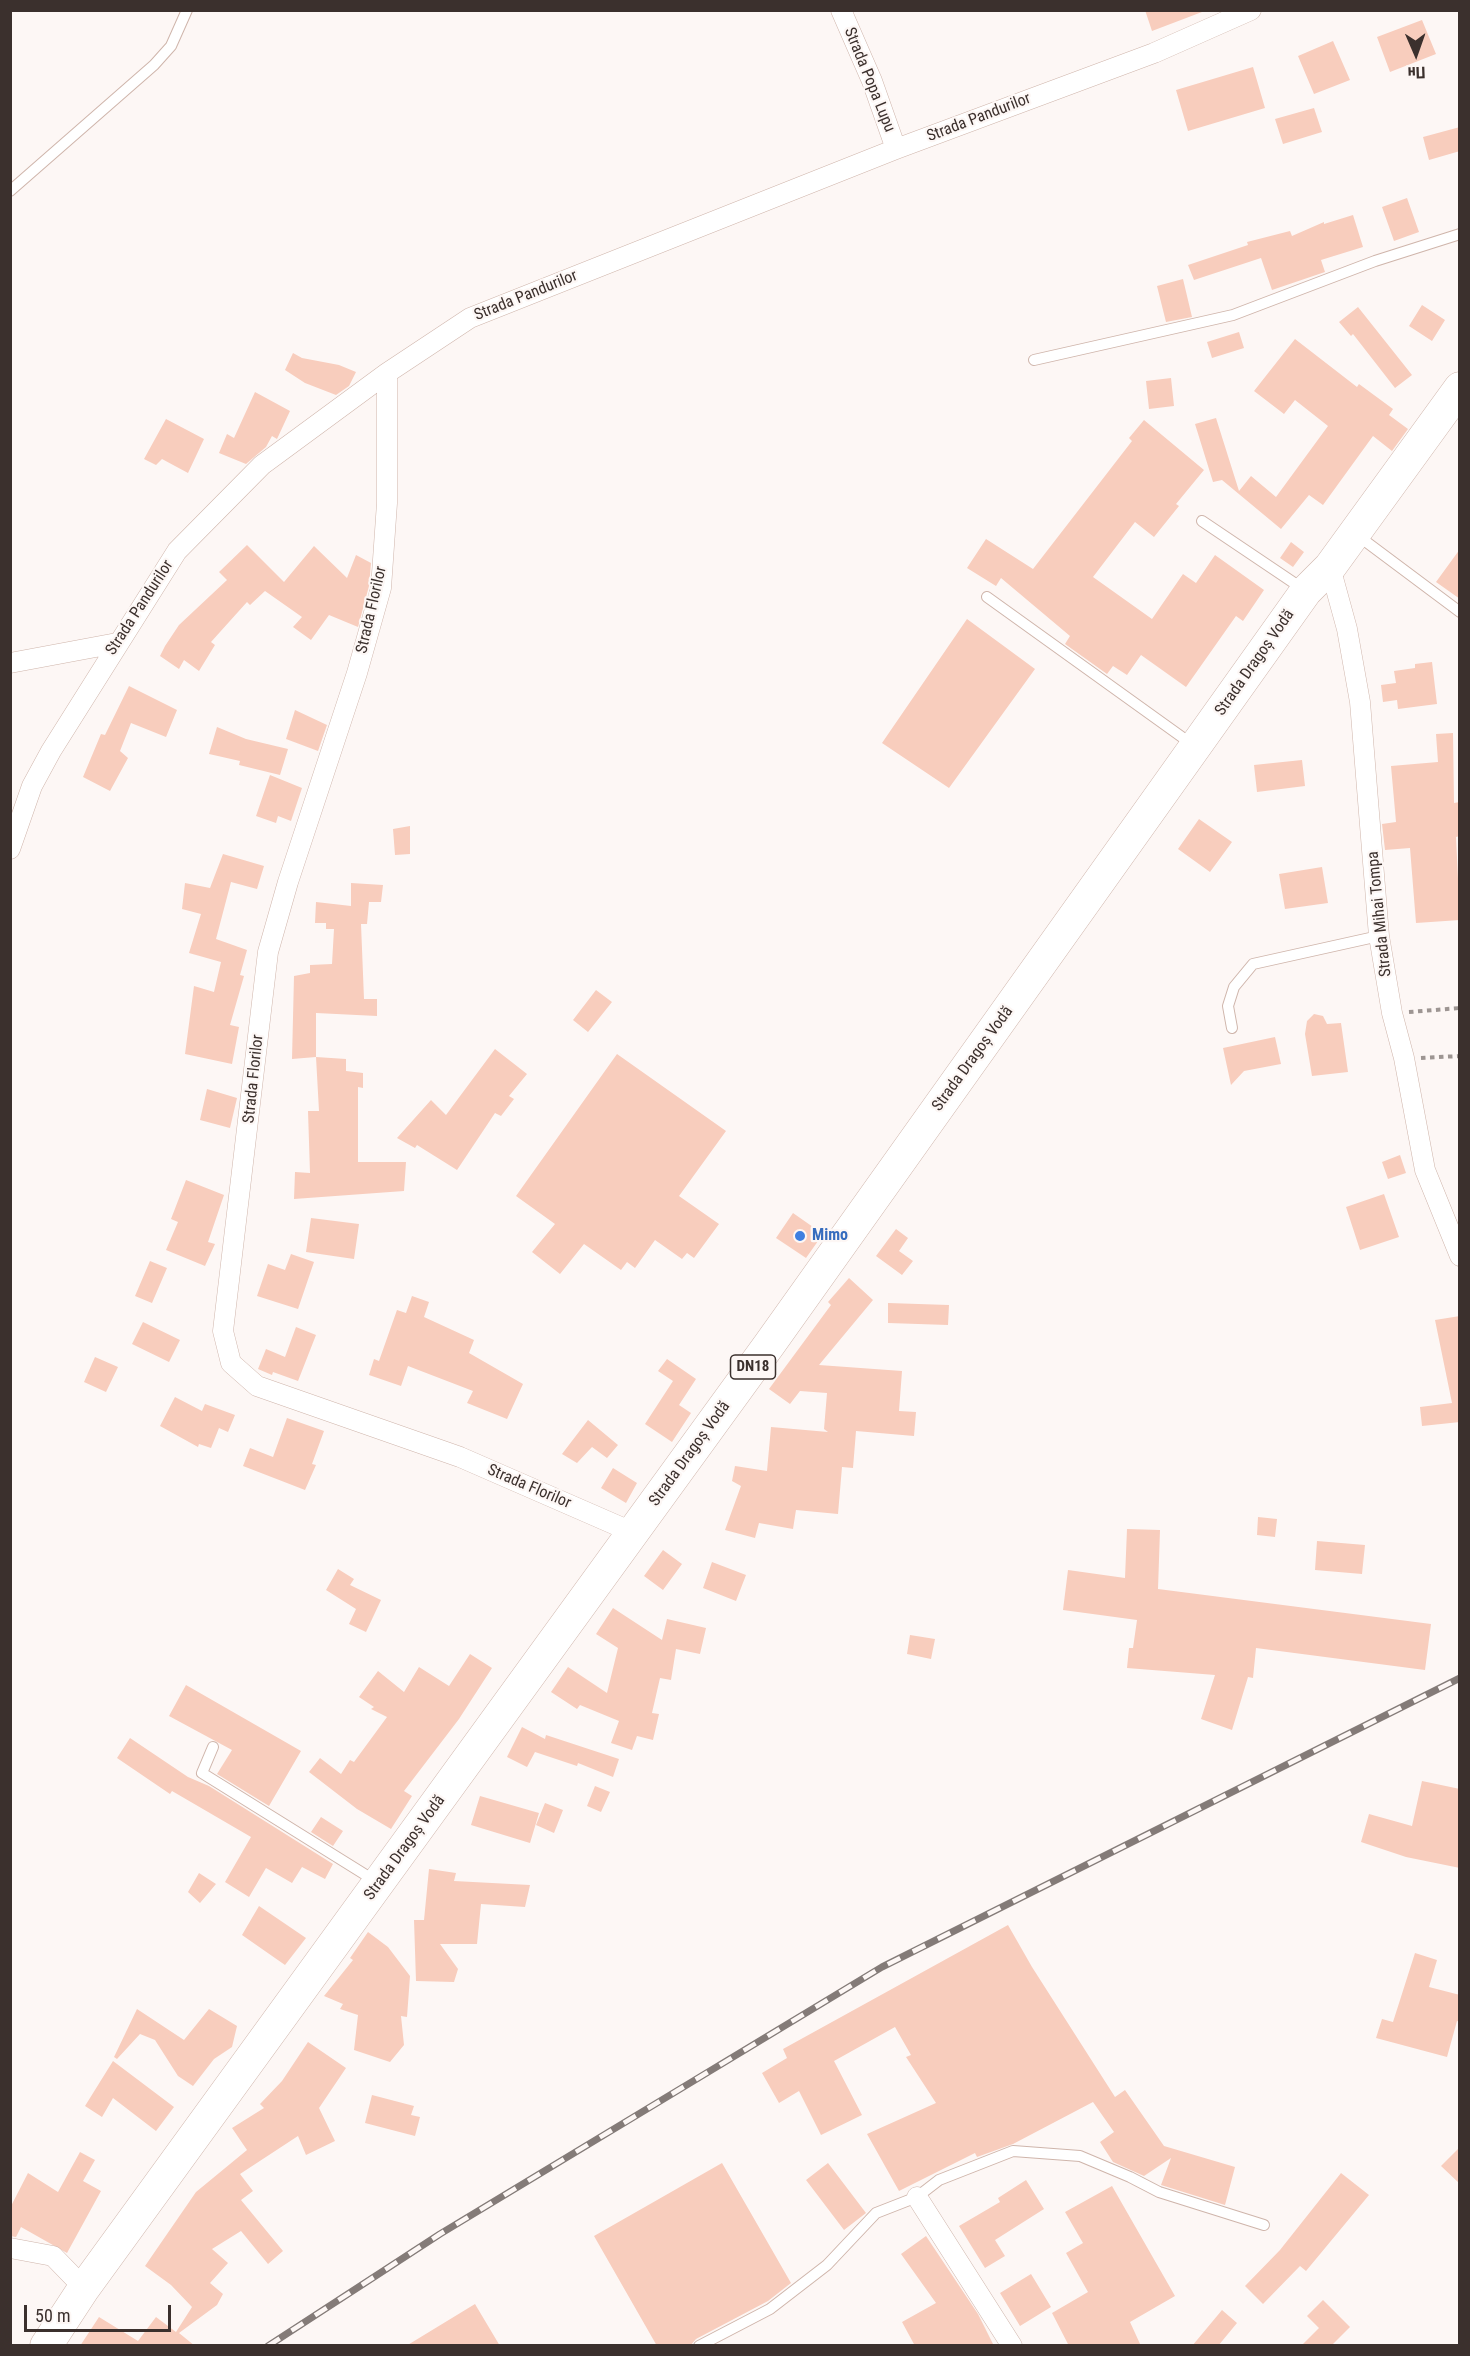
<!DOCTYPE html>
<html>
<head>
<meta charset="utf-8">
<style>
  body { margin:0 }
  #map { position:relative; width:1470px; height:2356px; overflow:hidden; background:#fdf7f5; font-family:"Roboto Condensed",sans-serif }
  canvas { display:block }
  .frame { position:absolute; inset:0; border:12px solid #3b302d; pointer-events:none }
  .north { position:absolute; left:1386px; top:24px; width:60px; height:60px; -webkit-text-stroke:4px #fdf7f5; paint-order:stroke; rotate:178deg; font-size:16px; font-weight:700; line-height:24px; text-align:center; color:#3b302d }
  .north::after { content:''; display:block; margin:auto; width:21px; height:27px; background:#3b302d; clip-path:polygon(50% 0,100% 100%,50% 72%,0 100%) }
  .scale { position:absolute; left:24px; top:2305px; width:147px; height:27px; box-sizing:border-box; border:3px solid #3b302d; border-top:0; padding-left:8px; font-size:18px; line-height:21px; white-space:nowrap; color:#3b302d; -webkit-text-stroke:4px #fdf7f5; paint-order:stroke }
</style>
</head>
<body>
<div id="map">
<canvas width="1470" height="2356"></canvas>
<div class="frame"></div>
<div class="north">Пн</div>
<div class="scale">50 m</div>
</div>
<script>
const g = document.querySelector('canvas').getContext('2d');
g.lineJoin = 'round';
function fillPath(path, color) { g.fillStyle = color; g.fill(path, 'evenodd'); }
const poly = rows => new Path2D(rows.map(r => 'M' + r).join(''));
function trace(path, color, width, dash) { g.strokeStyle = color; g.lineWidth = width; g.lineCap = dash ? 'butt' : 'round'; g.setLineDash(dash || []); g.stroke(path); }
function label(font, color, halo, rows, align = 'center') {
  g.font = font + ' "Roboto Condensed",sans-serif'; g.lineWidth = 4.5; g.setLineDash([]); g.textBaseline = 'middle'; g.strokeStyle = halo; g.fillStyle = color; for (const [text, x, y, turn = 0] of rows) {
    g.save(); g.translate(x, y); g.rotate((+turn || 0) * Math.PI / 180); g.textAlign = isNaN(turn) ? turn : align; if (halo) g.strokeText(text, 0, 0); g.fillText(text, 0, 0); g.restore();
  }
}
const building = poly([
  [1145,10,1202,10,1202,12,1152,31],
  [1422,20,1436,54,1390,72,1377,37],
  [1333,41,1350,80,1314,94,1298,56],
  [1253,67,1265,108,1188,131,1176,90],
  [1314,108,1322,132,1283,144,1275,119],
  [1460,127,1460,151,1429,160,1423,137],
  [1407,198,1419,232,1394,241,1382,207],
  [1353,215,1363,247,1321,260,1325,272,1272,290,1261,258,1194,280,1188,265,1248,245,1247,242,1290,231,1292,236,1324,222,1324,224],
  [1183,279,1192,317,1166,322,1157,286],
  [1422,305,1445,320,1432,341,1409,326],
  [1358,307,1412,375,1395,388,1353,334,1351,336,1339,322],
  [1239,332,1244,348,1212,358,1207,342],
  [1295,339,1357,387,1359,384,1393,409,1389,415,1408,429,1392,451,1373,436,1323,505,1309,495,1281,529,1222,480,1213,482,1195,424,1216,418,1239,491,1251,476,1276,497,1328,426,1295,400,1284,414,1254,391],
  [293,353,302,358,339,365,356,372,349,386,336,395,305,383,285,370],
  [1171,378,1174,406,1149,409,1146,381],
  [255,392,290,411,277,439,272,436,266,447,246,464,219,453,227,434,234,438],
  [166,419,204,439,188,473,162,459,156,465,144,459],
  [1144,420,1204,470,1176,504,1179,506,1154,537,1135,522,1093,577,1152,619,1183,574,1196,583,1215,555,1264,590,1243,621,1236,616,1186,687,1141,655,1127,675,1113,666,1107,674,1065,644,1070,636,1001,578,996,586,967,568,986,539,1033,569,1132,441,1129,438],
  [1291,542,1304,552,1293,567,1280,558],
  [247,545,284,582,314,546,347,578,356,555,371,563,369,586,358,627,329,615,311,640,293,627,302,617,265,591,250,605,247,602,211,642,215,645,199,671,184,660,179,669,160,656,165,646,179,625,227,580,219,572],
  [1460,549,1460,599,1436,582],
  [967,619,1035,669,949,788,882,743],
  [1432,662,1437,704,1398,709,1397,700,1383,702,1381,685,1396,683,1394,671,1415,668,1415,664],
  [129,686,177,710,166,737,131,723,120,751,128,758,110,791,83,777,101,734,105,735],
  [295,710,327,725,318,751,286,739],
  [217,727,246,739,288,749,280,775,239,765,240,761,209,754],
  [1453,733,1454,803,1460,802,1460,836,1456,837,1460,920,1416,923,1410,848,1385,850,1382,824,1396,822,1391,766,1438,762,1436,734],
  [1302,760,1305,786,1257,792,1254,765],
  [270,775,302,788,291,821,278,816,276,823,256,816],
  [1199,819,1232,842,1210,872,1178,849],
  [410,826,410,854,395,855,393,829],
  [223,854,264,866,257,889,231,882,216,939,247,950,240,975,244,976,230,1025,239,1027,232,1064,185,1054,194,986,214,992,221,962,189,953,201,914,182,909,185,883,210,888],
  [1322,867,1328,903,1285,909,1279,874],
  [351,883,383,885,381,902,369,902,367,924,361,924,364,999,377,999,377,1016,316,1013,316,1057,292,1059,294,976,310,973,310,965,332,964,334,929,326,929,326,923,315,923,316,902,351,906],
  [596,990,612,1002,588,1032,573,1020],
  [1314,1014,1323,1016,1327,1024,1341,1023,1348,1072,1312,1076,1305,1034,1307,1021],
  [1275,1037,1281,1064,1244,1071,1231,1085,1223,1048],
  [495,1049,527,1074,509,1096,514,1099,501,1116,495,1113,457,1170,417,1145,415,1148,397,1138,431,1100,446,1115],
  [617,1054,726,1131,679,1196,719,1224,694,1258,687,1253,682,1259,655,1240,635,1268,627,1262,621,1270,584,1244,560,1274,532,1252,555,1224,516,1196],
  [316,1057,346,1059,346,1071,363,1073,363,1088,358,1087,358,1162,406,1162,404,1191,294,1199,295,1172,310,1173,308,1111,319,1111],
  [207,1089,237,1098,230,1128,200,1120],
  [1400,1155,1406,1173,1388,1179,1382,1162],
  [186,1180,224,1195,208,1242,215,1244,205,1266,166,1250,178,1222,171,1219],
  [1384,1194,1399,1237,1360,1250,1346,1207],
  [793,1213,823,1234,806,1258,776,1238],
  [311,1218,359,1224,354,1259,306,1252],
  [896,1229,908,1238,899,1251,913,1261,902,1275,876,1256],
  [291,1254,314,1262,298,1309,257,1296,268,1264,285,1270],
  [150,1261,167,1268,152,1303,135,1296],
  [849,1278,873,1300,819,1365,902,1371,899,1411,916,1412,914,1436,856,1431,853,1468,842,1467,838,1514,796,1510,793,1529,759,1523,755,1538,725,1530,741,1486,732,1481,735,1466,767,1471,771,1427,828,1432,824,1429,827,1393,800,1391,790,1404,769,1389,831,1305,828,1302],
  [412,1296,429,1302,424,1317,474,1340,469,1353,523,1384,507,1419,467,1403,473,1391,408,1366,401,1386,369,1375,374,1359,379,1361,397,1310,406,1313],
  [888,1303,949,1305,948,1325,888,1323],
  [1460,1316,1460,1422,1422,1426,1420,1407,1452,1403,1435,1320],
  [143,1322,180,1340,169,1362,132,1344],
  [296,1327,316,1335,298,1381,273,1372,272,1375,258,1369,266,1349,285,1357],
  [95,1357,118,1367,106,1392,84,1382],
  [667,1359,696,1379,679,1405,691,1413,672,1442,645,1424,673,1381,658,1371],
  [175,1397,202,1411,205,1404,235,1415,228,1432,219,1428,211,1448,199,1444,198,1447,160,1426],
  [287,1418,324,1431,312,1464,316,1465,305,1490,243,1466,250,1448,273,1457],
  [588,1420,618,1445,607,1458,592,1447,577,1463,562,1454],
  [613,1468,637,1483,626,1503,601,1488],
  [1258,1517,1277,1519,1275,1537,1257,1535],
  [1127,1529,1160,1530,1158,1589,1431,1624,1425,1670,1256,1648,1253,1678,1248,1677,1232,1730,1201,1719,1215,1675,1127,1668,1129,1648,1133,1648,1137,1620,1063,1610,1068,1570,1125,1578],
  [1317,1541,1365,1545,1362,1574,1315,1570],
  [663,1550,682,1564,663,1590,644,1576],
  [712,1562,746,1575,736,1601,703,1588],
  [338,1569,354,1579,350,1585,381,1600,366,1632,349,1624,356,1609,326,1590],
  [613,1608,662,1640,667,1619,706,1628,700,1654,676,1649,671,1680,660,1678,652,1713,659,1714,653,1740,637,1736,632,1750,611,1743,619,1721,580,1705,577,1709,551,1692,568,1667,607,1693,618,1648,596,1634],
  [910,1635,935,1639,931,1659,907,1654],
  [470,1654,492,1668,459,1719,404,1791,412,1796,391,1829,357,1809,309,1772,320,1758,341,1774,350,1760,354,1762,387,1717,371,1709,374,1707,359,1697,378,1671,404,1692,419,1667,449,1686],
  [186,1685,301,1751,269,1806,217,1774,232,1750,169,1716],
  [522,1727,545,1739,546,1735,619,1759,613,1777,578,1763,577,1766,535,1752,527,1767,507,1757],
  [130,1738,188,1777,209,1786,333,1864,325,1879,302,1867,292,1883,266,1868,249,1897,225,1882,251,1837,172,1791,170,1794,117,1758],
  [1422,1781,1460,1789,1460,1868,1406,1857,1361,1842,1369,1814,1412,1826],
  [595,1786,610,1792,601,1812,587,1806],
  [480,1796,539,1813,530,1843,471,1825],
  [545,1803,563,1810,554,1833,536,1825],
  [321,1817,343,1831,333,1846,311,1832],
  [429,1869,456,1873,454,1881,530,1885,525,1907,481,1904,477,1944,440,1944,458,1969,454,1982,416,1981,414,1920,424,1920],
  [199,1873,216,1884,200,1903,188,1892],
  [259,1906,306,1938,285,1965,242,1935],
  [1008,1925,1032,1967,1115,2097,1125,2090,1164,2146,1235,2167,1225,2205,1161,2185,1171,2158,1144,2176,1113,2162,1100,2142,1114,2132,1093,2102,1013,2144,977,2157,975,2153,899,2191,867,2134,936,2103,906,2057,911,2055,895,2027,834,2061,862,2115,821,2135,799,2091,779,2103,762,2073,787,2058,783,2049],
  [368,1932,388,1947,410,1976,407,2017,401,2016,404,2045,390,2062,354,2050,358,2015,340,2009,343,2004,324,1996,353,1960,350,1958],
  [1415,1953,1437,1960,1429,1987,1460,1995,1460,2022,1457,2021,1447,2057,1376,2038,1382,2019,1393,2022],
  [137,2009,184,2040,209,2009,237,2026,232,2047,214,2059,193,2086,178,2076,155,2040,140,2034,117,2059,114,2057],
  [308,2042,346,2068,319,2108,335,2141,306,2155,298,2136,240,2174,253,2191,241,2200,283,2251,268,2264,241,2231,212,2249,228,2263,210,2283,223,2294,217,2305,179,2333,195,2346,80,2346,99,2317,138,2341,156,2317,176,2332,192,2307,171,2285,145,2266,196,2192,247,2150,232,2128,264,2108,260,2104,282,2081],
  [113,2061,174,2107,156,2131,113,2098,102,2117,85,2106],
  [372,2095,414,2106,411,2115,420,2117,415,2136,365,2123],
  [1460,2147,1460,2184,1441,2166],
  [80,2152,95,2160,83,2181,101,2191,67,2253,21,2227,16,2237,10,2236,10,2208,28,2173,58,2192],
  [722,2163,791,2283,768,2301,696,2339,690,2346,657,2346,594,2236],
  [828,2163,866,2213,844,2230,806,2180],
  [1341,2173,1369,2195,1306,2271,1300,2266,1263,2304,1245,2286,1280,2250],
  [1026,2180,1044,2209,995,2240,1005,2256,985,2268,959,2226,1000,2202,998,2198],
  [1112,2186,1175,2296,1130,2322,1141,2346,1069,2346,1052,2313,1088,2292,1066,2253,1083,2243,1065,2212],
  [926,2236,978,2314,994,2346,915,2346,902,2322,936,2303,901,2254],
  [1031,2274,1051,2307,1020,2326,1000,2293],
  [1323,2300,1350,2327,1331,2346,1301,2346,1319,2328,1307,2316],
  [475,2304,500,2346,406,2346],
  [1222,2310,1237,2323,1218,2346,1192,2346]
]);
const path = poly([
  [1409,1012,1460,1008],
  [1421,1058,1460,1056]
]);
const service = poly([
  [10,191,154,65,171,46,187,10],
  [1034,360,1233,315,1375,261,1460,234],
  [1202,521,1303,589],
  [1357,535,1460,612],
  [987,597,1193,745],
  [1232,1028,1228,1006,1234,987,1253,964,1379,936],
  [213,1747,202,1773,377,1882],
  [699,2346,770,2309,827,2265,876,2213,917,2197,939,2180,1013,2151,1080,2156,1130,2177,1159,2192,1264,2225]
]);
const minor = poly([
  [841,10,872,81,896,149],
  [387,373,387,503,381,588,357,673,288,882,268,952,223,1331,231,1363,257,1386,460,1457,632,1532],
  [1330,567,1347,629,1360,702,1379,936,1392,1013,1404,1058,1425,1170,1460,1256],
  [10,663,117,643],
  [10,849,32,786,51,751,177,551,262,465,387,373,470,318,896,149,1154,53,1251,10],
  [917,2197,1012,2346],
  [10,2248,53,2256,84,2288]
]);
const primary = poly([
  [46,2346,84,2288,769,1345,1306,591,1330,567,1460,388]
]);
const rail = poly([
  [268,2346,440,2234,882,1967,1460,1678]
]);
const markers = [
  [800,1236,6,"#3f7fe0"]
];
const shields = [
  [753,1367,45]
];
const shieldNames = [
  ["DN18",753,1367]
];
const streetNames = [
  ["Strada Popa Lupu",869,80,68],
  ["Strada Pandurilor",979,118,-21],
  ["Strada Pandurilor",526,296,-22],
  ["Strada Pandurilor",140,608,-57],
  ["Strada Florilor",372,610,-77],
  ["Strada Dragoș Vodă",1255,663,-55],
  ["Strada Mihai Tompa",1380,914,-96],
  ["Strada Dragoș Vodă",973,1059,-54],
  ["Strada Florilor",254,1079,-84],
  ["Strada Dragoș Vodă",690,1454,-54],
  ["Strada Florilor",529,1487,23],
  ["Strada Dragoș Vodă",405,1848,-54]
];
const shopNames = [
  ["Mimo",812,1236]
];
fillPath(building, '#f8cdbd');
trace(service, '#cfb5ab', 12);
trace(minor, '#cfb5ab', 21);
trace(primary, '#cfb5ab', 33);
trace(path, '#9d9592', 4, [4.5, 4.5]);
trace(service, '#fff', 10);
trace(minor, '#fff', 20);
trace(primary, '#fff', 32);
trace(rail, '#847b78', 7);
trace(rail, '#fdf7f5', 4.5, [14]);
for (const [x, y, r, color] of markers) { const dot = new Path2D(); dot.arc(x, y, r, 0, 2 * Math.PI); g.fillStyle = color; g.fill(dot); trace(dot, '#fdf7f5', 2); }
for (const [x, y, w] of shields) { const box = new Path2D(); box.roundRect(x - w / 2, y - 12, w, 24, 4.5); g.fillStyle = '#fdf7f5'; g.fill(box); trace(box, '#3b302d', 1.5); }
label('bold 15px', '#3b302d', null, shieldNames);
label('16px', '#3b302d', '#fdf7f5', streetNames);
label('bold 16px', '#366cbe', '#fdf7f5', shopNames, 'left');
</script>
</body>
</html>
